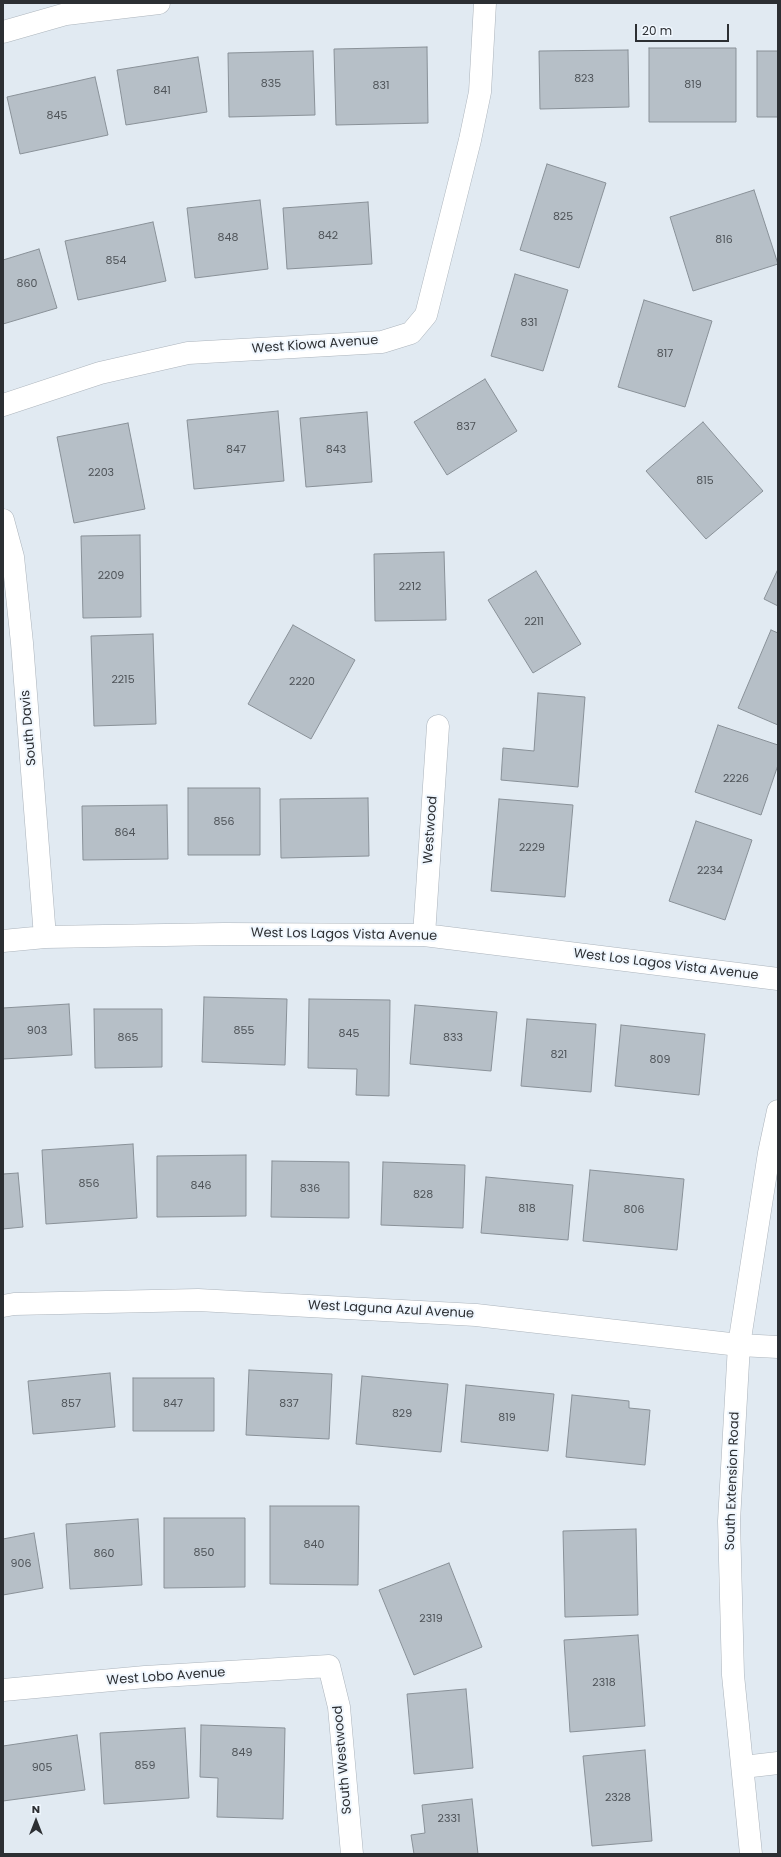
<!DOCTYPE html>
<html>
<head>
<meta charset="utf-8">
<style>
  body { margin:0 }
  #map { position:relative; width:781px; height:1857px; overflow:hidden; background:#e1eaf2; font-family:Poppins,sans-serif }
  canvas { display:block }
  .frame { position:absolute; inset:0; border:4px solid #2c2f33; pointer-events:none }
  .north { position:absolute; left:16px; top:1801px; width:40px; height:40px; -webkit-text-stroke:3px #f0f7fe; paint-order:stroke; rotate:0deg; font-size:11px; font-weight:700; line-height:16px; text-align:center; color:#2c2f33 }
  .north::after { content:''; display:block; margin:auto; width:14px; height:18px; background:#2c2f33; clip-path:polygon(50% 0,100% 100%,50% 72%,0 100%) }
  .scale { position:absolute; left:635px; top:24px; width:94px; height:18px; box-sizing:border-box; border:2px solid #2c2f33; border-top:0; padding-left:5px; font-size:12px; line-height:14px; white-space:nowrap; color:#2c2f33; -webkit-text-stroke:3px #f0f7fe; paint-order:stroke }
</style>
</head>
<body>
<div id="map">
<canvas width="781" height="1857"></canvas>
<div class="frame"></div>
<div class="north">N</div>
<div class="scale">20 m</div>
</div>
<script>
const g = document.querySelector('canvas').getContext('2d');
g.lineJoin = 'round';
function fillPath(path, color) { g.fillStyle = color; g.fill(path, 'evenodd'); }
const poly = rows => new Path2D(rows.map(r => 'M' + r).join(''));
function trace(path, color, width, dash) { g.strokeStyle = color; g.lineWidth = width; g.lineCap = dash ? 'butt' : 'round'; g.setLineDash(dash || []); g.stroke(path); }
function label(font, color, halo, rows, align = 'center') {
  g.font = font + ' Poppins,sans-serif'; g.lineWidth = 4; g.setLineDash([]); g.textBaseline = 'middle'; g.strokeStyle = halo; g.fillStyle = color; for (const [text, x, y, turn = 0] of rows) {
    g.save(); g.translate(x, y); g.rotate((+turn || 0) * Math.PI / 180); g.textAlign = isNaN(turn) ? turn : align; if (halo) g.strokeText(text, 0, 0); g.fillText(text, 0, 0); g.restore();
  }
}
const building = poly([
  [427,47,428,123,336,125,334,49,427,47],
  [649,48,736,48,736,122,649,122,649,48],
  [628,50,629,107,540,109,539,51,628,50],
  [313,51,315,115,229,117,228,53,313,51],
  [757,51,778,51,778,117,757,117,757,51],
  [198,57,207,112,126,125,117,70,198,57],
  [95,77,108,135,20,154,7,97,95,77],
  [547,164,606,183,579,268,520,250,547,164],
  [754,190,778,264,693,291,670,217,754,190],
  [260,200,268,269,195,278,187,208,260,200],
  [368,202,372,264,287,269,283,208,368,202],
  [153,222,166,281,78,300,65,241,153,222],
  [39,249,57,308,3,324,3,260,39,249],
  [515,274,568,290,543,371,491,356,515,274],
  [644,300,712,321,685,407,618,387,644,300],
  [485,379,517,431,447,475,414,422,485,379],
  [278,411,284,481,194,489,187,420,278,411],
  [367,412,372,482,306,487,300,418,367,412],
  [703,422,763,491,706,539,646,471,703,422],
  [128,423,145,509,74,523,57,437,128,423],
  [140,535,141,617,83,618,81,536,140,535],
  [444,552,446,620,375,621,374,554,444,552],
  [778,569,778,606,764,599,778,569],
  [536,571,581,644,533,673,488,600,536,571],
  [293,625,355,660,311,739,248,704,293,625],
  [771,630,778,633,778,725,738,708,771,630],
  [153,634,156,724,94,726,91,636,153,634],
  [538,693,585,697,578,787,501,780,503,748,534,751,538,693],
  [718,725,778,745,778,765,761,815,695,792,718,725],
  [188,788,260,788,260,855,188,855,188,788],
  [368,798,369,856,281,858,280,799,368,798],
  [499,799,573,805,565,897,491,891,499,799],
  [167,805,168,859,83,860,82,806,167,805],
  [696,821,752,840,725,920,669,901,696,821],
  [204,997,287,999,285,1065,202,1062,204,997],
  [309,999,390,1000,389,1096,356,1095,357,1069,308,1068,309,999],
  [69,1004,72,1055,3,1059,3,1008,69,1004],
  [415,1005,497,1012,491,1071,410,1064,415,1005],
  [94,1009,162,1009,162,1067,95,1068,94,1009],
  [527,1019,596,1024,591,1092,521,1086,527,1019],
  [621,1025,705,1034,699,1095,615,1086,621,1025],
  [133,1144,137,1218,46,1224,42,1150,133,1144],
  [246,1155,246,1216,157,1217,157,1156,246,1155],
  [272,1161,349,1162,349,1218,271,1217,272,1161],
  [383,1162,465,1165,463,1228,381,1225,383,1162],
  [590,1170,684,1179,677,1250,583,1241,590,1170],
  [18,1173,23,1227,3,1229,3,1174,18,1173],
  [486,1177,573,1185,568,1240,481,1233,486,1177],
  [249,1370,332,1374,329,1439,246,1435,249,1370],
  [110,1373,115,1427,33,1434,28,1381,110,1373],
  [362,1376,448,1384,441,1452,356,1444,362,1376],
  [133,1378,214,1378,214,1431,133,1431,133,1378],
  [466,1385,554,1394,548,1451,461,1442,466,1385],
  [572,1395,629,1401,629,1408,650,1410,645,1465,566,1457,572,1395],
  [270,1506,359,1506,358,1585,270,1584,270,1506],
  [164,1518,245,1518,245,1587,164,1588,164,1518],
  [138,1519,142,1585,70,1589,66,1524,138,1519],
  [636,1529,638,1615,565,1617,563,1531,636,1529],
  [34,1533,43,1588,3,1595,3,1539,34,1533],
  [449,1563,482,1647,414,1675,379,1590,449,1563],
  [638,1635,645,1726,570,1732,564,1640,638,1635],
  [466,1689,473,1768,414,1774,407,1694,466,1689],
  [201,1725,285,1728,283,1819,217,1817,218,1778,200,1777,201,1725],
  [185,1728,189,1798,104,1804,100,1733,185,1728],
  [77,1735,85,1790,3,1801,3,1746,77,1735],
  [645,1750,652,1841,592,1846,583,1756,645,1750],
  [472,1799,478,1854,414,1854,411,1835,425,1833,422,1805,472,1799]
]);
const minor = poly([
  [3,32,66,14,159,3],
  [3,405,100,373,188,353,382,342,411,333,426,315,470,140,480,92,485,3],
  [3,520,13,557,22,643,45,937],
  [424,935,438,726],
  [3,941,45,937,224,934,424,935,778,979],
  [3,1306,14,1304,198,1300,476,1315,739,1345,778,1347],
  [3,1690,145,1677,329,1666,339,1707,352,1854],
  [743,1767,778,1763]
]);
const tertiary = poly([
  [751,1854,733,1675,729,1521,739,1345,769,1153,778,1111]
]);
const numberNames = [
  ["823",584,79],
  ["835",271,84],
  ["819",693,85],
  ["831",381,86],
  ["841",162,91],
  ["845",57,116],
  ["825",563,217],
  ["842",328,236],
  ["848",228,238],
  ["816",724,240],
  ["854",116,261],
  ["860",27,284],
  ["831",529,323],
  ["817",665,354],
  ["837",466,427],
  ["847",236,450],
  ["843",336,450],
  ["2203",101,473],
  ["815",705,481],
  ["2209",111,576],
  ["2212",410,587],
  ["2211",534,622],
  ["2215",123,680],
  ["2220",302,682],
  ["2226",736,779],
  ["856",224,822],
  ["864",125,833],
  ["2229",532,848],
  ["2234",710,871],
  ["903",37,1031],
  ["855",244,1031],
  ["845",349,1034],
  ["865",128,1038],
  ["833",453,1038],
  ["821",559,1055],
  ["809",660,1060],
  ["856",89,1184],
  ["846",201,1186],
  ["836",310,1189],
  ["828",423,1195],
  ["818",527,1209],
  ["806",634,1210],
  ["857",71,1404],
  ["847",173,1404],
  ["837",289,1404],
  ["829",402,1414],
  ["819",507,1418],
  ["840",314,1545],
  ["850",204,1553],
  ["860",104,1554],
  ["906",21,1564],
  ["2319",431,1619],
  ["2318",604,1683],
  ["849",242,1753],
  ["859",145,1766],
  ["905",42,1768],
  ["2328",618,1798],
  ["2331",449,1819]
];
const streetNames = [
  ["West Kiowa Avenue",315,345,-4],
  ["South Davis",29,728,-95],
  ["Westwood",431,830,-86],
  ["West Los Lagos Vista Avenue",344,935,1],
  ["West Los Lagos Vista Avenue",666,965,7],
  ["West Laguna Azul Avenue",391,1310,3],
  ["South Extension Road",733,1481,-88],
  ["West Lobo Avenue",166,1677,-4],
  ["South Westwood",343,1760,-95]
];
fillPath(building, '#b6bfc7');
trace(building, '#899198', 1);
trace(minor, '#acb4bc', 23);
trace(tertiary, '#acb4bc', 23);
trace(minor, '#fff', 22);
trace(tertiary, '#fff', 22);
label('11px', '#4e5358', null, numberNames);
label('13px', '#2c2f33', '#f0f7fe', streetNames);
</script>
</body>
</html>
